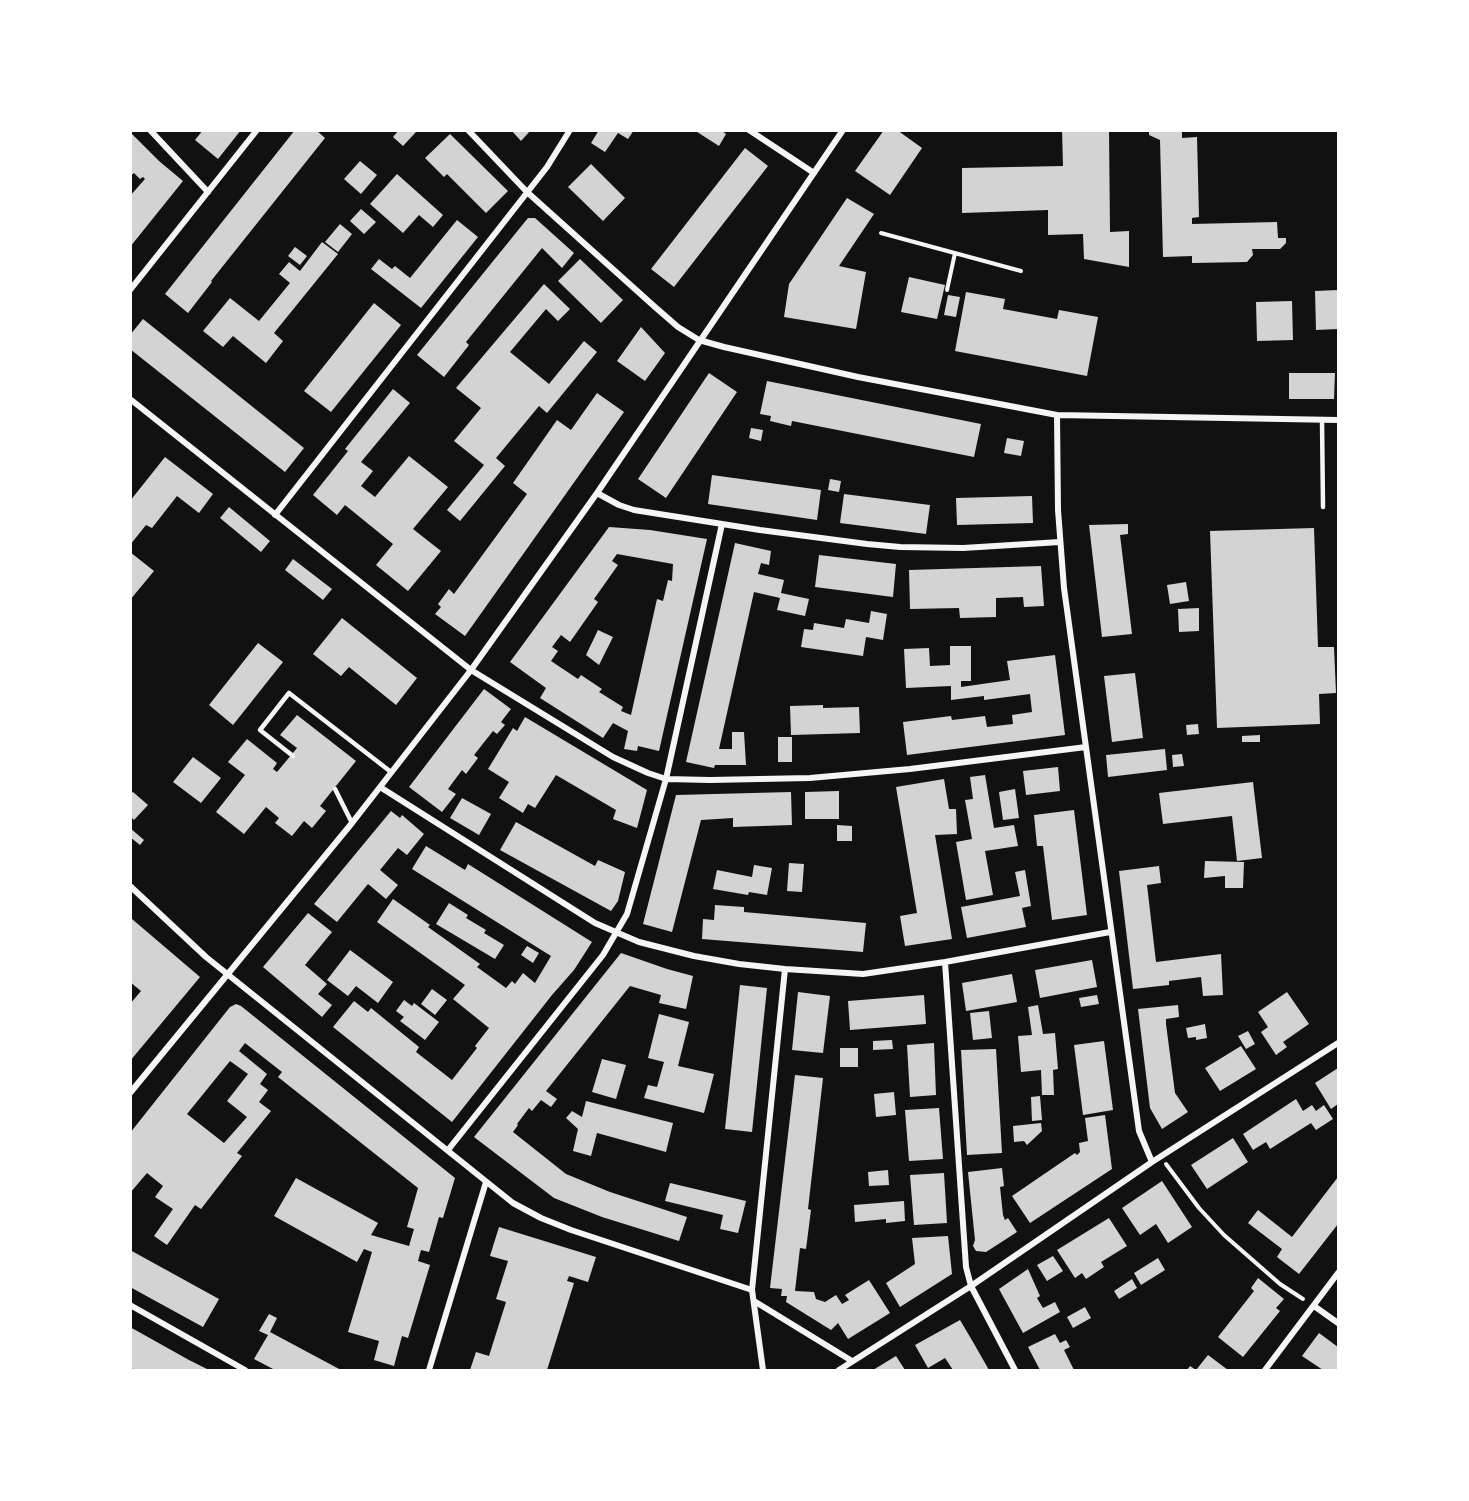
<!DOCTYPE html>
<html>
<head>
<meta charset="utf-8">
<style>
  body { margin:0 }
  #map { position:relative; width:1469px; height:1501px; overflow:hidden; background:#111; font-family:"DM Sans",sans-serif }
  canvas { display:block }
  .frame { position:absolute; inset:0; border:132px solid #fff; pointer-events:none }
</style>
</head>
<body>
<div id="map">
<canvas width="1469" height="1501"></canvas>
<div class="frame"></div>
</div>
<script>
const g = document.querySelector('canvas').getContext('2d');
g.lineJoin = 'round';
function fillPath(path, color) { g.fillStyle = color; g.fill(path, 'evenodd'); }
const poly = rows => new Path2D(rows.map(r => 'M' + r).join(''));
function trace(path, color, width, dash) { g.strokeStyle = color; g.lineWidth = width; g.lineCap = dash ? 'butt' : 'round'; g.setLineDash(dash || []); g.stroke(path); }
const building = poly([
  [203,130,241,130,218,159,195,140],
  [295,130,316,130,325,138,211,281,212,282,188,313,165,294],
  [399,130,414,130,416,132,403,146,393,137],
  [511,130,531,130,521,141],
  [599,130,634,130,628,139,618,133,605,152,591,143],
  [694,130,721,130,726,134,719,146],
  [884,130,897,130,922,148,890,195,855,171],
  [1062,130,1109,130,1110,232,1129,231,1129,267,1084,259,1083,234,1048,235,1048,210,962,213,962,168,1063,166],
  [1149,130,1182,130,1182,138,1197,137,1199,217,1192,218,1192,224,1277,222,1278,238,1286,238,1286,243,1280,249,1252,249,1253,255,1247,262,1192,263,1192,256,1163,257,1160,140,1149,135],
  [130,132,159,161,183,181,130,247,130,196,145,179,143,177,140,179,134,173,130,176],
  [450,134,508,191,486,213,447,174,444,177,425,158],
  [745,148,768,166,674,287,651,269],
  [360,161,377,175,361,194,344,179],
  [591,164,625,198,603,221,568,187],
  [397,174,443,215,433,227,419,215,403,233,370,204],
  [847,198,874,214,839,266,866,272,856,329,784,317,789,284],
  [361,209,376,222,364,234,350,221],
  [528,218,535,218,574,253,562,268,542,248,466,342,469,345,444,377,417,355],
  [457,220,478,237,421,308,371,269,379,259,392,269,395,266,410,278],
  [340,224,352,234,338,252,325,242],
  [322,242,338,254,274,333,283,341,266,363,233,336,223,347,203,331,230,298,259,321,290,283,279,274,289,262,300,271],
  [295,247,307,256,300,265,288,256],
  [580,259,623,300,601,323,558,281],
  [909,277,945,285,937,319,901,312],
  [544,284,570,309,558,321,546,309,510,352,549,384,584,341,597,352,547,413,539,406,496,458,505,466,460,521,447,510,484,465,454,441,481,408,456,388],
  [1338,290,1338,329,1316,330,1315,291],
  [966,292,1005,299,1003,309,1057,319,1059,310,1098,317,1087,376,955,351],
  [948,295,960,297,956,317,944,315],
  [1292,301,1293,340,1257,341,1256,302],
  [374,303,401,325,331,412,304,391],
  [143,319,304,448,285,472,130,349,130,335],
  [641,327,665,353,645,381,617,361],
  [709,373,737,392,666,498,638,479],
  [1289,373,1335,373,1334,399,1289,399],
  [767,381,981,424,974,457,792,421,791,426,770,421,771,416,760,414],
  [393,389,410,403,361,462,373,471,361,486,375,497,409,456,448,487,413,529,441,551,408,591,376,565,393,544,345,505,337,515,313,495,348,451,345,449],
  [597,393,624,412,465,636,435,614,441,607,438,604,449,589,454,594,527,494,513,483,557,420,571,430],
  [751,428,763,430,761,441,749,438],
  [1007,438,1024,441,1021,456,1004,453],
  [165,457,213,494,199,513,177,496,152,528,146,525,130,545,130,501],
  [712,475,821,490,817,520,708,504],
  [830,479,841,481,839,492,828,490],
  [844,494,930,505,926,534,840,523],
  [1032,496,1033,523,957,525,956,498],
  [229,507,270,541,261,552,220,518],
  [1128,524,1128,534,1120,535,1132,634,1102,637,1089,525],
  [609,527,650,530,707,539,659,751,638,746,637,751,624,749,628,731,613,723,603,738,540,698,546,688,510,662],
  [617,554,673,564,672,581,668,580,663,601,657,599,631,715,621,711,623,707,599,692,602,689,581,675,578,679,551,661,558,651,552,647,561,635,570,642,598,602,594,599,618,565,612,561],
  [1314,528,1318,647,1334,647,1336,693,1319,694,1320,724,1217,728,1210,531],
  [735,543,771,551,769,565,761,563,758,574,784,580,781,593,809,599,805,616,777,610,780,598,754,592,719,749,732,749,732,732,744,732,746,765,715,765,714,768,686,762],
  [130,552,154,571,130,600],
  [819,555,896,564,893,597,815,587],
  [293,559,332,589,323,600,285,570],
  [1041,566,1044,606,1024,607,1023,597,996,598,996,617,960,618,959,608,910,609,909,570],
  [1186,582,1189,601,1170,604,1167,585],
  [1199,608,1199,631,1179,632,1178,609],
  [871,611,887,614,883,640,866,637,863,656,801,647,804,629,813,630,814,623,844,628,846,619,869,623],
  [342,618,417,678,396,705,349,667,341,676,313,654],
  [598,630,613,637,599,665,586,655],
  [258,643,283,662,233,725,209,705],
  [950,646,971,646,971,681,961,681,961,687,1010,680,1007,661,1055,655,1065,735,907,755,903,722,951,716,952,720,985,716,987,727,1013,724,1012,715,1032,712,1030,694,984,700,984,696,951,700,951,686,906,688,904,649,929,648,930,666,950,665],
  [1135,673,1143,738,1112,742,1104,676],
  [484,689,511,709,501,722,505,725,497,734,493,731,474,755,478,758,466,774,462,770,448,789,456,794,442,812,409,787],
  [823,705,823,708,859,707,860,733,791,735,790,706],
  [297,715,356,761,320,806,326,811,312,828,304,821,292,836,275,823,279,818,266,807,244,834,216,812,245,775,228,762,247,739,277,763,273,769,277,772,297,748,280,735],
  [525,717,647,790,637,828,613,819,616,810,556,775,535,808,528,804,523,813,499,798,509,782,488,769,513,728,517,731],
  [1198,724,1199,734,1187,735,1186,725],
  [1260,735,1260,742,1242,742,1242,736],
  [778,737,792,737,792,762,778,762],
  [1165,749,1167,770,1108,777,1106,755],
  [1182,754,1184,766,1173,767,1172,755],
  [193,757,221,778,201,803,173,782],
  [1058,767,1060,791,1026,795,1023,771],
  [985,775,994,828,1014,825,1018,846,985,851,993,895,966,900,956,842,972,839,965,800,973,799,970,777],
  [944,779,949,809,956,809,957,834,935,835,952,939,905,946,900,916,917,913,896,787],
  [1253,782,1262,858,1237,861,1232,816,1163,824,1159,793],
  [1015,789,1019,818,1003,820,999,792],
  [839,791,839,819,805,819,805,792],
  [133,792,148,805,134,820,130,816,130,794],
  [791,792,792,825,733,827,733,818,701,820,672,932,643,924,676,795],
  [462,798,491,814,479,835,450,818],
  [1074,810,1087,915,1052,920,1043,846,1037,846,1034,815],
  [391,811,400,818,402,815,424,834,407,855,398,848,380,870,398,885,386,899,368,884,337,922,314,904],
  [516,822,595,866,598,860,625,872,618,901,611,911,500,850],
  [837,825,852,826,852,841,837,841],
  [130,828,144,840,140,845,130,837],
  [426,846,465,870,468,864,592,942,574,970,552,995,452,1122,333,1027,354,1001,368,1012,371,1008,419,1047,416,1052,452,1080,477,1048,475,1046,489,1028,453,999,465,985,377,922,393,899,430,925,428,927,480,964,477,967,506,988,512,981,515,984,523,973,535,983,551,956,412,869],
  [1205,861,1244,862,1243,888,1225,888,1225,876,1204,878],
  [789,863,804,864,802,892,787,891],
  [754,865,772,868,767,895,749,892,748,895,713,889,717,870,752,877],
  [1159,866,1161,883,1147,885,1156,962,1221,954,1223,995,1203,996,1201,977,1169,981,1169,985,1133,989,1119,871],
  [1025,870,1031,906,1022,908,1026,927,967,938,961,907,1020,896,1015,872],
  [449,903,468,915,466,918,486,930,484,933,504,945,495,959,436,924],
  [715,905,744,907,744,912,866,923,863,952,702,939,703,919,714,920],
  [308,913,332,932,305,965,327,984,318,994,332,1005,322,1017,263,967],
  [132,919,200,977,130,1061,130,1004,141,991,130,982,130,921],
  [527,946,539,953,533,963,521,955],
  [350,950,393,982,378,1003,356,986,348,996,327,980],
  [621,953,667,969,693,976,686,1009,659,1003,661,995,630,986,546,1091,557,1099,551,1107,541,1100,532,1111,529,1108,517,1124,518,1125,513,1132,566,1174,610,1192,687,1217,679,1241,602,1217,554,1198,474,1137],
  [1092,960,1097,987,1040,998,1035,970],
  [1012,974,1017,1002,966,1011,962,983],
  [740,985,767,988,752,1132,725,1129],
  [432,989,447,1000,435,1015,421,1004],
  [798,992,830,996,823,1053,792,1050],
  [1287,992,1309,1024,1283,1042,1287,1047,1276,1055,1261,1032,1268,1027,1258,1012],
  [924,995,926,1024,850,1030,848,1001],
  [1097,995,1099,1004,1081,1007,1079,998],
  [404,1000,412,1006,414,1003,439,1022,425,1040,400,1021,404,1017,396,1011],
  [236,1004,241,1006,455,1178,443,1218,439,1217,429,1252,421,1250,418,1261,430,1265,408,1338,402,1336,394,1366,374,1360,379,1341,348,1332,372,1252,364,1249,357,1262,274,1216,296,1178,378,1223,371,1235,409,1246,414,1229,407,1227,418,1188,278,1077,282,1072,245,1043,239,1051,267,1074,260,1084,268,1090,259,1102,271,1111,237,1153,242,1156,201,1209,195,1205,167,1245,154,1236,173,1209,155,1197,163,1186,147,1173,130,1193,130,1133,230,1007],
  [230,1061,248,1074,227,1101,247,1117,224,1143,187,1114],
  [1038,1005,1043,1034,1055,1033,1058,1069,1053,1070,1054,1095,1042,1095,1041,1070,1021,1072,1018,1036,1032,1035,1028,1007],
  [1178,1005,1179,1017,1166,1019,1166,1024,1175,1093,1188,1112,1162,1129,1150,1108,1138,1009],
  [989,1011,992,1038,973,1040,970,1013],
  [659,1014,689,1022,678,1066,714,1074,704,1113,644,1098,648,1085,657,1087,664,1062,648,1058],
  [1205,1024,1207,1038,1196,1040,1196,1037,1188,1038,1186,1028],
  [1248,1031,1255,1044,1246,1049,1238,1036],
  [892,1040,893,1049,873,1050,873,1041],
  [1104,1041,1113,1110,1083,1115,1074,1045],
  [934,1043,936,1095,910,1097,907,1045],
  [1241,1046,1256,1069,1220,1091,1205,1068],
  [840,1048,858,1048,858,1067,840,1067],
  [996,1049,1002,1153,967,1155,961,1050],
  [602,1059,626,1065,616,1099,592,1092],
  [1338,1068,1338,1104,1331,1109,1315,1083],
  [795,1075,823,1078,808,1209,811,1210,806,1249,800,1248,795,1291,814,1292,816,1299,825,1302,836,1295,842,1304,849,1300,845,1295,869,1280,890,1313,848,1339,838,1323,831,1330,786,1302,787,1296,781,1296,782,1289,770,1288],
  [894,1092,896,1115,876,1117,874,1094],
  [1040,1096,1042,1120,1032,1121,1031,1097],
  [1296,1099,1303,1111,1312,1105,1316,1111,1324,1105,1333,1119,1316,1130,1311,1123,1270,1149,1266,1142,1253,1150,1243,1134],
  [586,1101,673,1123,666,1152,597,1133,591,1156,573,1151,578,1129,566,1118,572,1111,582,1117],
  [939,1108,943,1159,909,1161,905,1110],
  [1105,1115,1112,1169,1030,1223,1012,1196,1075,1153,1077,1155,1080,1152,1079,1143,1088,1141,1085,1118],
  [1041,1123,1042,1131,1027,1145,1024,1141,1014,1142,1013,1126],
  [1233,1138,1248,1162,1207,1189,1191,1165],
  [1002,1168,1004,1186,1000,1187,1003,1215,1005,1220,1008,1218,1017,1232,986,1252,976,1251,973,1246,975,1240,968,1172],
  [888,1170,889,1185,869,1186,868,1172],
  [944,1173,947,1223,914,1225,910,1175],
  [1338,1177,1338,1224,1299,1274,1277,1257,1282,1249,1248,1223,1258,1210,1292,1237],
  [1162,1181,1192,1227,1168,1243,1156,1224,1140,1235,1122,1208],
  [670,1183,746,1201,738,1233,720,1229,723,1215,665,1201],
  [904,1201,905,1221,886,1223,886,1219,855,1222,854,1205],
  [1109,1218,1127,1246,1101,1262,1104,1267,1086,1279,1082,1273,1075,1278,1057,1250],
  [499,1227,596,1257,588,1282,569,1276,567,1281,574,1283,547,1370,470,1370,476,1352,489,1356,506,1302,496,1299,508,1261,490,1256],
  [948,1236,952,1274,900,1307,886,1283,915,1264,912,1238],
  [130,1250,219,1299,203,1327,130,1287],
  [1053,1256,1063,1271,1047,1281,1037,1265],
  [1158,1258,1165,1270,1141,1285,1134,1273],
  [1028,1269,1040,1296,1037,1298,1043,1308,1055,1302,1060,1312,1023,1333,999,1289],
  [1258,1278,1284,1299,1276,1308,1280,1311,1243,1357,1218,1337,1254,1291,1251,1288],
  [1132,1279,1137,1288,1119,1299,1114,1291],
  [1085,1307,1091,1318,1073,1328,1067,1317],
  [269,1314,277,1318,270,1332,341,1370,275,1370,254,1359,268,1335,259,1331],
  [960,1320,973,1342,989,1370,953,1370,945,1358,928,1368,915,1345],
  [130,1327,189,1360,209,1370,136,1370,130,1368],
  [1319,1333,1338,1347,1338,1370,1323,1370,1302,1356],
  [1055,1334,1060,1343,1066,1340,1070,1347,1064,1350,1074,1370,1040,1370,1028,1347],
  [1208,1355,1228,1370,1187,1370,1190,1366,1196,1370],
  [896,1356,905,1370,873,1370]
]);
const path = poly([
  [881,233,1021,271],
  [947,290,955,253],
  [1166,1164,1199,1208,1224,1235,1280,1284,1303,1299]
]);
const service = poly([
  [1322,420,1323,507],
  [293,756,260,730,289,693,391,772],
  [335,789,352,823]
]);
const minor = poly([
  [150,130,208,192],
  [468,130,527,192,655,307,678,327,699,340,724,347,858,377,1057,415,1338,420],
  [749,130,814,173],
  [130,290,257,130],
  [130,399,471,670,613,757,648,773,666,779,710,780,810,778,910,769,1086,747],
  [1057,415,1058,510,1064,588,1136,1109,1139,1131,1152,1162],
  [597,493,619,505,634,510,760,530,867,544,900,547,963,548,1060,542],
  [275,515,547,167,570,130],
  [380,787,595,923,639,942,694,956,739,964,785,969,863,974,945,962,1110,932],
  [130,886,206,957,513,1203,541,1218,571,1230,752,1290],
  [945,962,966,1267,971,1286,1015,1370],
  [130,1093,352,823,471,670,597,493,843,130],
  [448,1150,603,955,627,914,666,779,722,524],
  [754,1301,852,1361],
  [130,1305,245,1370],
  [1314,1306,1338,1323],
  [429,1370,486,1182],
  [763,1370,752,1290,785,969],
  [839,1370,971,1286,1152,1162,1338,1043],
  [1265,1370,1338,1273]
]);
fillPath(building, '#d3d3d3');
trace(path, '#f5f5f5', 4);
trace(service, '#f5f5f5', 4.5);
trace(minor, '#f5f5f5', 6);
</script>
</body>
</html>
